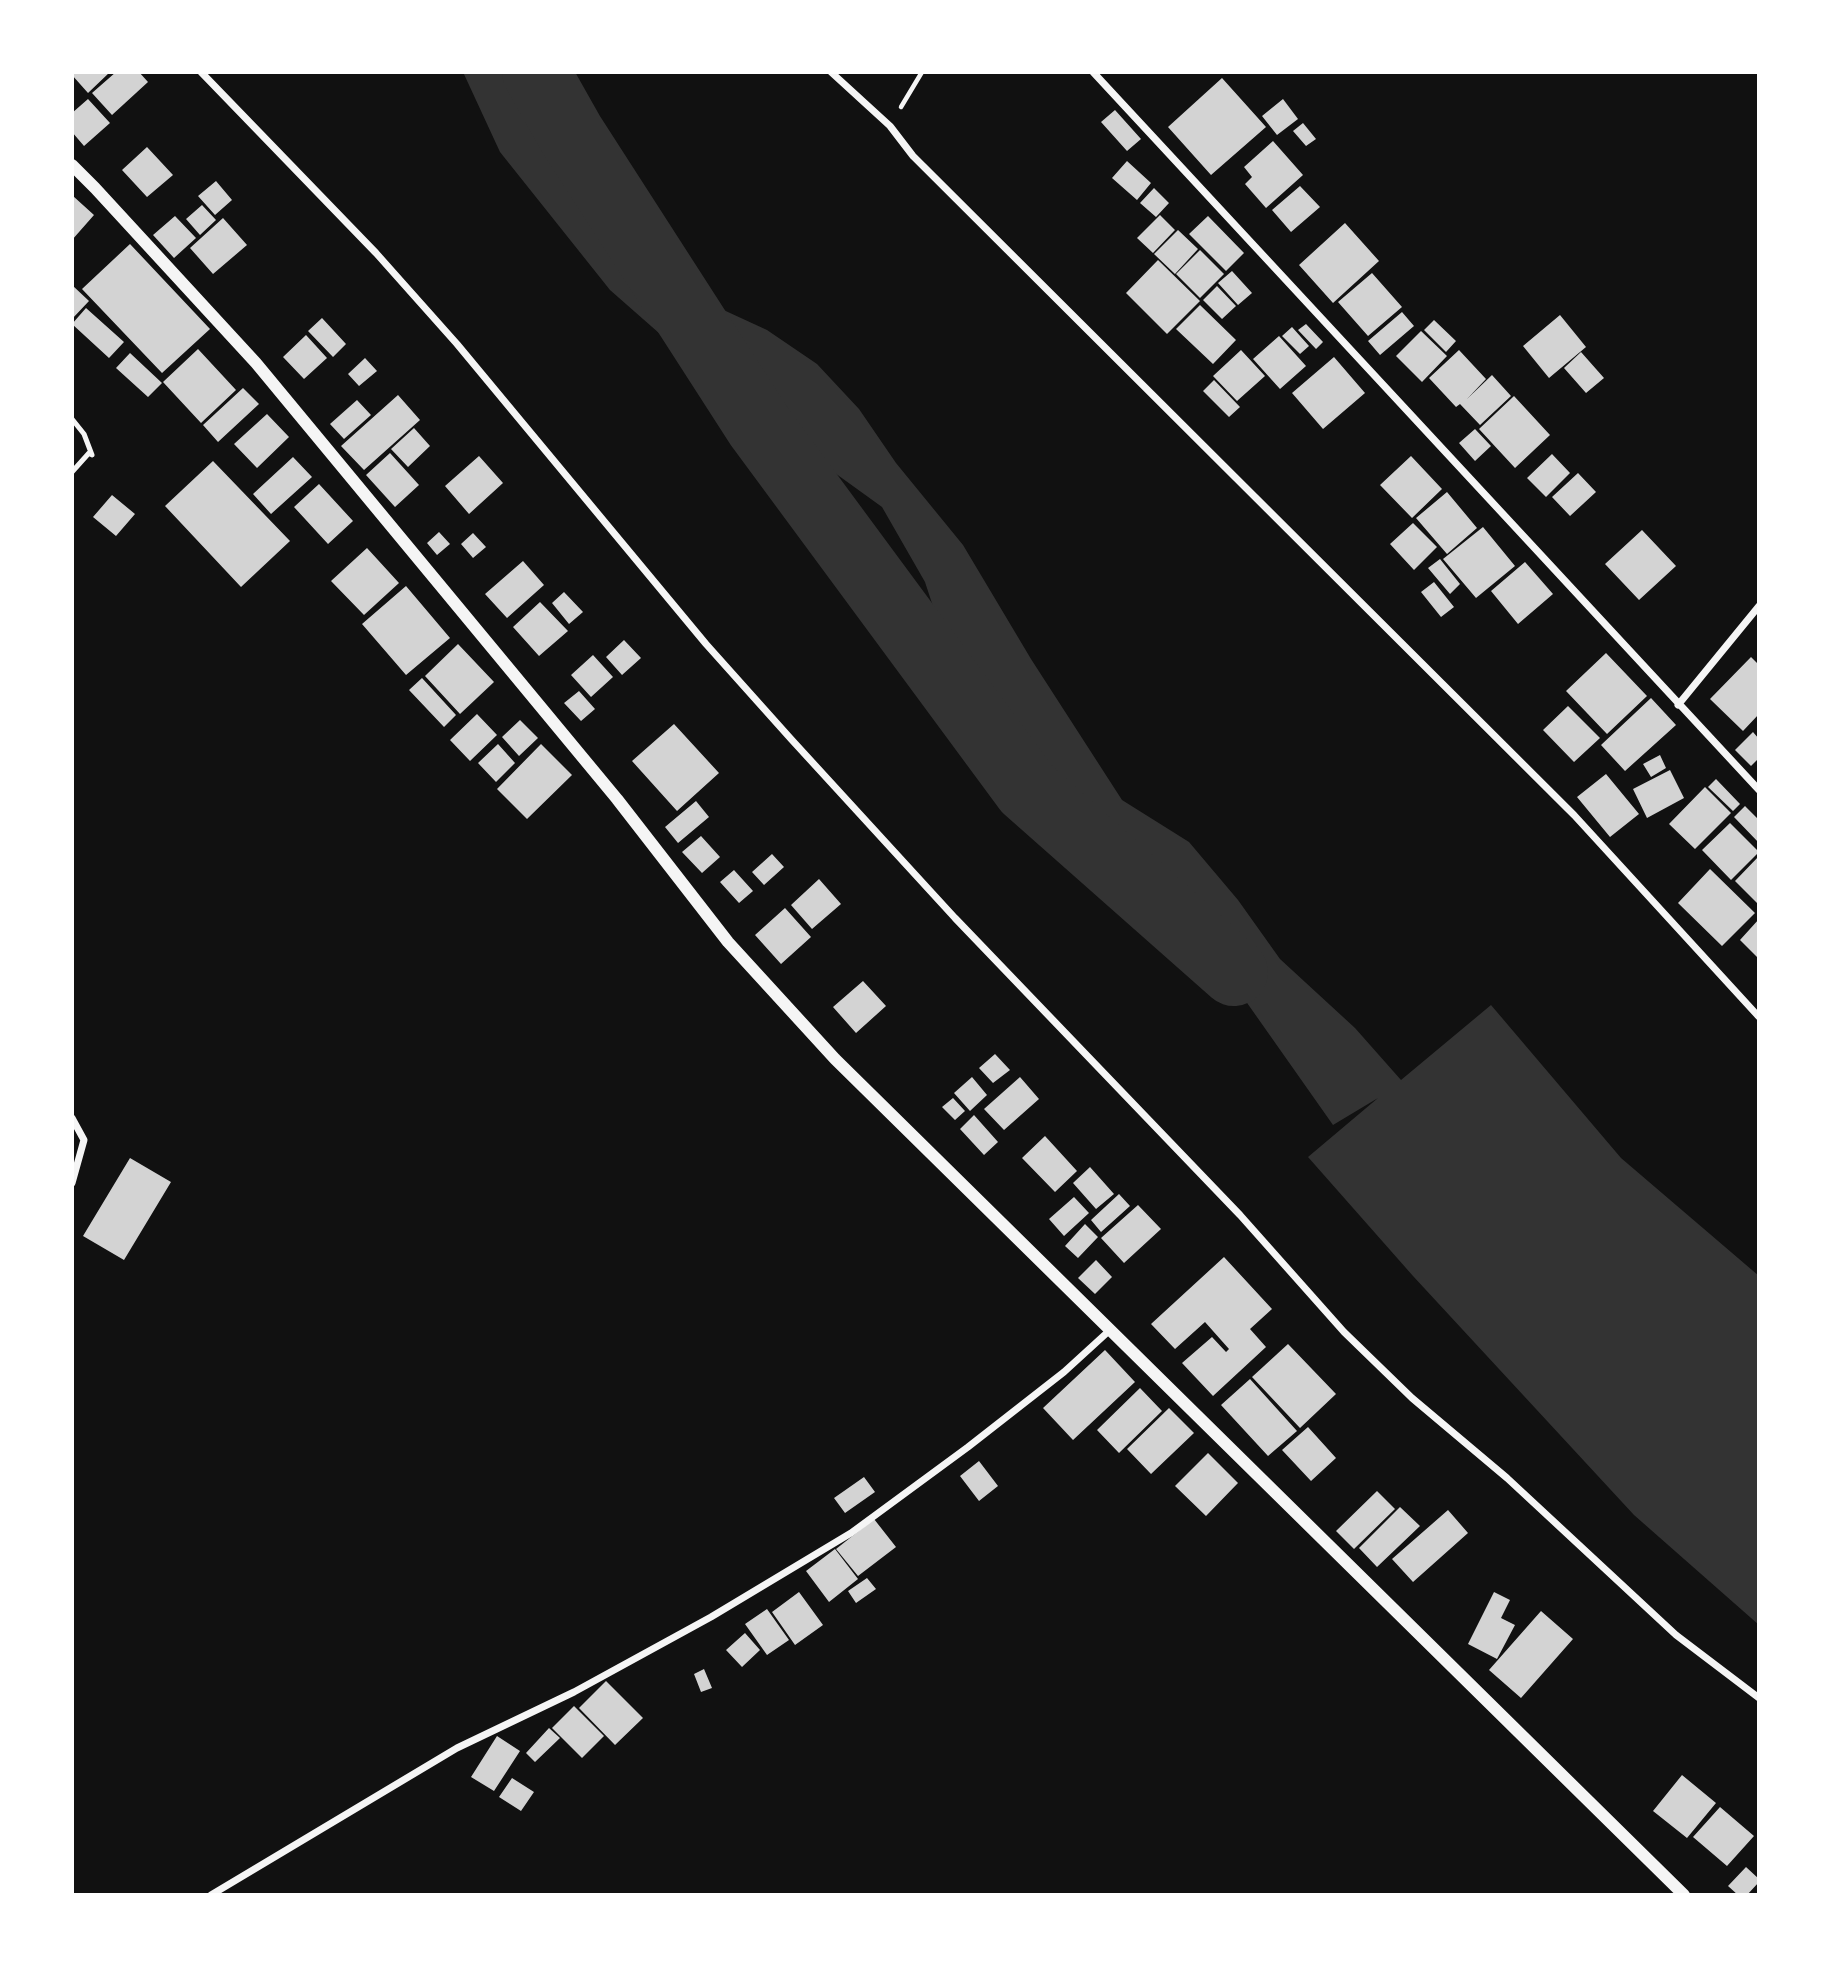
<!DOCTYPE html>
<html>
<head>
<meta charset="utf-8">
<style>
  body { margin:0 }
  #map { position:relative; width:1831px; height:1967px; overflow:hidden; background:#111; font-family:"Golos Text",sans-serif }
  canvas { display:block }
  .frame { position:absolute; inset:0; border:74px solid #fff; pointer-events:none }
</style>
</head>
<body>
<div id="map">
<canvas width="1831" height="1967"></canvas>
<div class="frame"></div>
</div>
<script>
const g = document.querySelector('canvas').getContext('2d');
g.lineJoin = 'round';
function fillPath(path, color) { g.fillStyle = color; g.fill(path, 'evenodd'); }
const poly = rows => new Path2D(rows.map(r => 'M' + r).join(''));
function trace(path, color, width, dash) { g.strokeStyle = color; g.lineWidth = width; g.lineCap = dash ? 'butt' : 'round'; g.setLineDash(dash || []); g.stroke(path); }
const water = poly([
  [463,72,544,72,584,180,613,235,662,263,704,301,767,330,817,364,859,409,896,463,963,545,1031,659,1122,800,1189,842,1238,900,1280,959,1355,1028,1401,1080,1491,1005,1621,1158,1759,1276,1759,1625,1634,1515,1413,1276,1308,1157,1378,1098,1333,1125,1245,1000,1177,933,1140,872,1064,802,1019,734,991,706,945,643,925,582,882,507,742,406,610,290,500,152]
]);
const river = poly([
  [536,72,571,134,759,426,1027,789,1234,972]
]);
const building = poly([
  [72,72,110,72,88,93,72,75],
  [116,72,139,72,148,82,112,115,92,93],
  [1222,78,1266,127,1211,175,1168,127],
  [88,99,110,123,84,146,72,132,72,113],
  [1283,99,1298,119,1277,135,1262,116],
  [1115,110,1141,139,1127,151,1101,122],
  [1303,123,1316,139,1306,146,1293,131],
  [1273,141,1303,175,1266,208,1245,184,1252,177,1244,167],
  [147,147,173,175,147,197,122,170],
  [1127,161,1151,183,1137,200,1112,178],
  [216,181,232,200,215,215,198,196],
  [1300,186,1320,207,1291,232,1272,210],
  [1154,188,1169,203,1156,217,1140,203],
  [73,196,94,215,72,240,72,198],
  [202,205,216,220,200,235,186,219],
  [1160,215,1175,230,1153,253,1137,238],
  [175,216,196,238,174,258,153,235],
  [1208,216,1244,253,1226,271,1189,234],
  [223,218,247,245,213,274,190,248],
  [1345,223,1379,261,1333,303,1299,265],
  [1178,230,1198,249,1175,274,1154,254],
  [130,244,210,329,162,373,82,289],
  [1200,250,1224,274,1200,298,1176,274],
  [1158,260,1200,301,1167,334,1126,293],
  [1232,271,1252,293,1238,305,1218,283],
  [1372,273,1402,307,1368,336,1338,302],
  [72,285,89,301,72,319],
  [1217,286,1236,306,1222,319,1203,300],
  [1200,305,1236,340,1213,364,1176,329],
  [86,308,124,342,109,358,72,324],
  [1402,312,1414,326,1380,355,1368,341],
  [1560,315,1586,347,1549,378,1523,346],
  [322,318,346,344,333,357,308,331],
  [1434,320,1456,341,1446,352,1424,330],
  [1306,324,1323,342,1316,349,1298,330],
  [1292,327,1309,346,1300,354,1282,336],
  [1421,331,1447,356,1422,382,1396,356],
  [306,335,327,358,304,379,283,357],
  [1279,336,1306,366,1280,389,1253,359],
  [198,349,236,390,201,423,163,382],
  [1241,350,1265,376,1237,401,1213,376],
  [1459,350,1486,379,1467,399,1492,375,1511,396,1480,425,1460,404,1456,407,1429,378],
  [1581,352,1604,378,1586,393,1564,368],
  [130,353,162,383,148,397,116,368],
  [1334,357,1365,393,1323,429,1292,393],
  [365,358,377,371,359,386,348,374],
  [1214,380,1240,407,1229,417,1203,391],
  [243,388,259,404,218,442,203,425],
  [398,395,420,420,364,470,341,446],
  [1514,396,1550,435,1515,468,1479,429],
  [357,400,371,415,344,439,330,424],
  [267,414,289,437,257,468,234,444],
  [414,428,430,446,408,467,391,449],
  [1475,429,1491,446,1475,461,1459,443],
  [390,453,419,485,395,507,366,475],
  [1552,454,1570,473,1546,497,1527,478],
  [479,456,503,483,469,514,445,486],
  [1411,456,1442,489,1412,518,1380,485],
  [293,457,312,477,271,514,253,494],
  [213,461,290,541,241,587,165,506],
  [1578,473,1596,492,1570,516,1552,497],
  [319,484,353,521,328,544,294,507],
  [1447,492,1477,528,1447,554,1416,518],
  [112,495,135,514,116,536,93,517],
  [1413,523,1437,547,1414,570,1390,544],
  [1483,527,1515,566,1476,598,1443,559],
  [1642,530,1676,566,1639,600,1605,564],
  [439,532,450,544,437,555,427,543],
  [473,533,486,547,473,558,461,544],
  [367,548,399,583,364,615,331,581],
  [1440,559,1460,584,1450,594,1428,568],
  [523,561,544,585,507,618,485,594],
  [1525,562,1553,594,1518,624,1491,591],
  [1434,582,1454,607,1441,617,1421,592],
  [406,586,450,638,406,675,362,624],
  [564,592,583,612,569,624,552,603],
  [540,602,568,631,539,656,513,627],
  [624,640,641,658,622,675,606,657],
  [458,644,494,682,460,714,425,676],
  [1606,653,1647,696,1607,734,1566,691],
  [593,655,613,677,591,697,571,675],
  [1751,657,1759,665,1759,714,1743,731,1710,699],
  [422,678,456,715,444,727,409,690],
  [579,691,595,709,581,721,564,703],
  [1651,698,1676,725,1625,771,1601,745],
  [1568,706,1600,738,1574,762,1543,730],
  [477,714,497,735,470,761,450,740],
  [520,720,538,738,519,756,502,737],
  [674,724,719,773,677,811,632,761],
  [1753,732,1759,739,1759,758,1751,766,1735,750],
  [498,744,515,763,496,782,478,763],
  [541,744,572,775,527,819,497,789],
  [1660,755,1666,768,1651,777,1643,764],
  [1670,770,1684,798,1647,818,1633,789],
  [1606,774,1639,814,1610,837,1577,797],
  [1716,779,1740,804,1733,811,1708,787],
  [1705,787,1731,813,1695,849,1669,824],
  [696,801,709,817,678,843,665,827],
  [1745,806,1759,820,1759,843,1734,817],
  [1730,823,1759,852,1731,880,1702,850],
  [701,836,720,857,702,873,682,852],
  [772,854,784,867,764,885,752,872],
  [1759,856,1759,905,1735,881],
  [1710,869,1755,913,1722,946,1678,903],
  [734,870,753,891,739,903,720,882],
  [819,879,841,904,812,929,791,905],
  [785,908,811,937,781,964,755,935],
  [1759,919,1759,959,1740,940],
  [863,981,886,1006,856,1033,833,1007],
  [995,1054,1010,1070,993,1083,979,1068],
  [972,1077,987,1095,970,1111,954,1093],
  [1020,1077,1039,1099,1004,1130,984,1109],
  [953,1098,965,1111,955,1120,942,1107],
  [974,1115,998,1142,984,1155,960,1129],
  [1045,1136,1077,1171,1055,1192,1022,1158],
  [130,1158,171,1182,124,1260,83,1236],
  [1090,1167,1114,1194,1096,1209,1073,1183],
  [1119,1194,1130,1206,1101,1232,1091,1220],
  [1074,1197,1089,1213,1064,1236,1049,1219],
  [1138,1205,1161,1229,1124,1263,1101,1238],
  [1085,1224,1098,1237,1078,1258,1065,1246],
  [1224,1257,1272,1309,1250,1329,1266,1347,1213,1396,1182,1363,1212,1337,1226,1352,1229,1349,1205,1322,1175,1349,1151,1324],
  [1096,1260,1112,1277,1095,1294,1078,1278],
  [1288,1344,1336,1394,1300,1428,1252,1377],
  [1105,1350,1135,1382,1073,1440,1043,1408],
  [1250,1379,1297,1431,1268,1456,1221,1405],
  [1140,1388,1162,1411,1119,1453,1097,1430],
  [1169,1408,1194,1433,1151,1474,1127,1449],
  [1308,1427,1336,1458,1311,1481,1282,1450],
  [1208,1453,1238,1483,1206,1516,1175,1486],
  [979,1461,998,1486,979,1501,960,1476],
  [864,1477,875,1492,845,1513,834,1498],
  [1377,1491,1395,1509,1354,1549,1336,1531],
  [1400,1507,1420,1526,1377,1567,1359,1548],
  [1448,1510,1468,1533,1413,1582,1392,1559],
  [874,1519,896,1547,858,1576,836,1549],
  [835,1549,858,1579,829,1602,806,1571],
  [867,1578,876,1589,856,1603,848,1591],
  [799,1592,823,1625,795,1645,772,1612],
  [1494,1592,1510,1600,1501,1618,1515,1625,1497,1659,1468,1644],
  [767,1609,789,1640,767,1655,745,1624],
  [1541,1611,1573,1639,1521,1698,1489,1670],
  [745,1633,760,1650,742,1667,726,1650],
  [704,1669,712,1688,701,1692,694,1674],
  [606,1681,643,1718,615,1745,579,1708],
  [574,1706,604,1736,582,1758,552,1728],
  [549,1728,560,1738,535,1762,526,1753],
  [497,1736,520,1751,494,1791,471,1777],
  [1682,1775,1716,1803,1687,1838,1653,1811],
  [512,1778,534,1792,521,1811,499,1797],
  [1720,1807,1754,1836,1727,1866,1693,1837],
  [1746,1867,1759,1879,1759,1882,1747,1895,1738,1895,1728,1886]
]);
const path = poly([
  [901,107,922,72]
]);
const service = poly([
  [72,419,84,434,92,455,89,453,72,472]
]);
const minor = poly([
  [201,72,376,253,457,344,706,644,791,739,955,918,1240,1215,1344,1332,1412,1398,1507,1478,1676,1635,1759,1698],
  [831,72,890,126,913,156,1574,815,1759,1017],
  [1093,72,1759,790],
  [1678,705,1759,606],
  [72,1118,84,1140,72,1183],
  [211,1895,457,1748,574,1692,711,1617,851,1533,968,1447,1064,1372,1110,1330]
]);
const tertiary = poly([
  [72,165,95,188,256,363,617,799,728,942,835,1059,1684,1895]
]);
fillPath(water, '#333');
trace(river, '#333', 68);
fillPath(building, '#d3d3d3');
trace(path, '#f5f5f5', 4.5);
trace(service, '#f5f5f5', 5);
trace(minor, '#f5f5f5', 7);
trace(tertiary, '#f5f5f5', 12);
</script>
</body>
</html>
